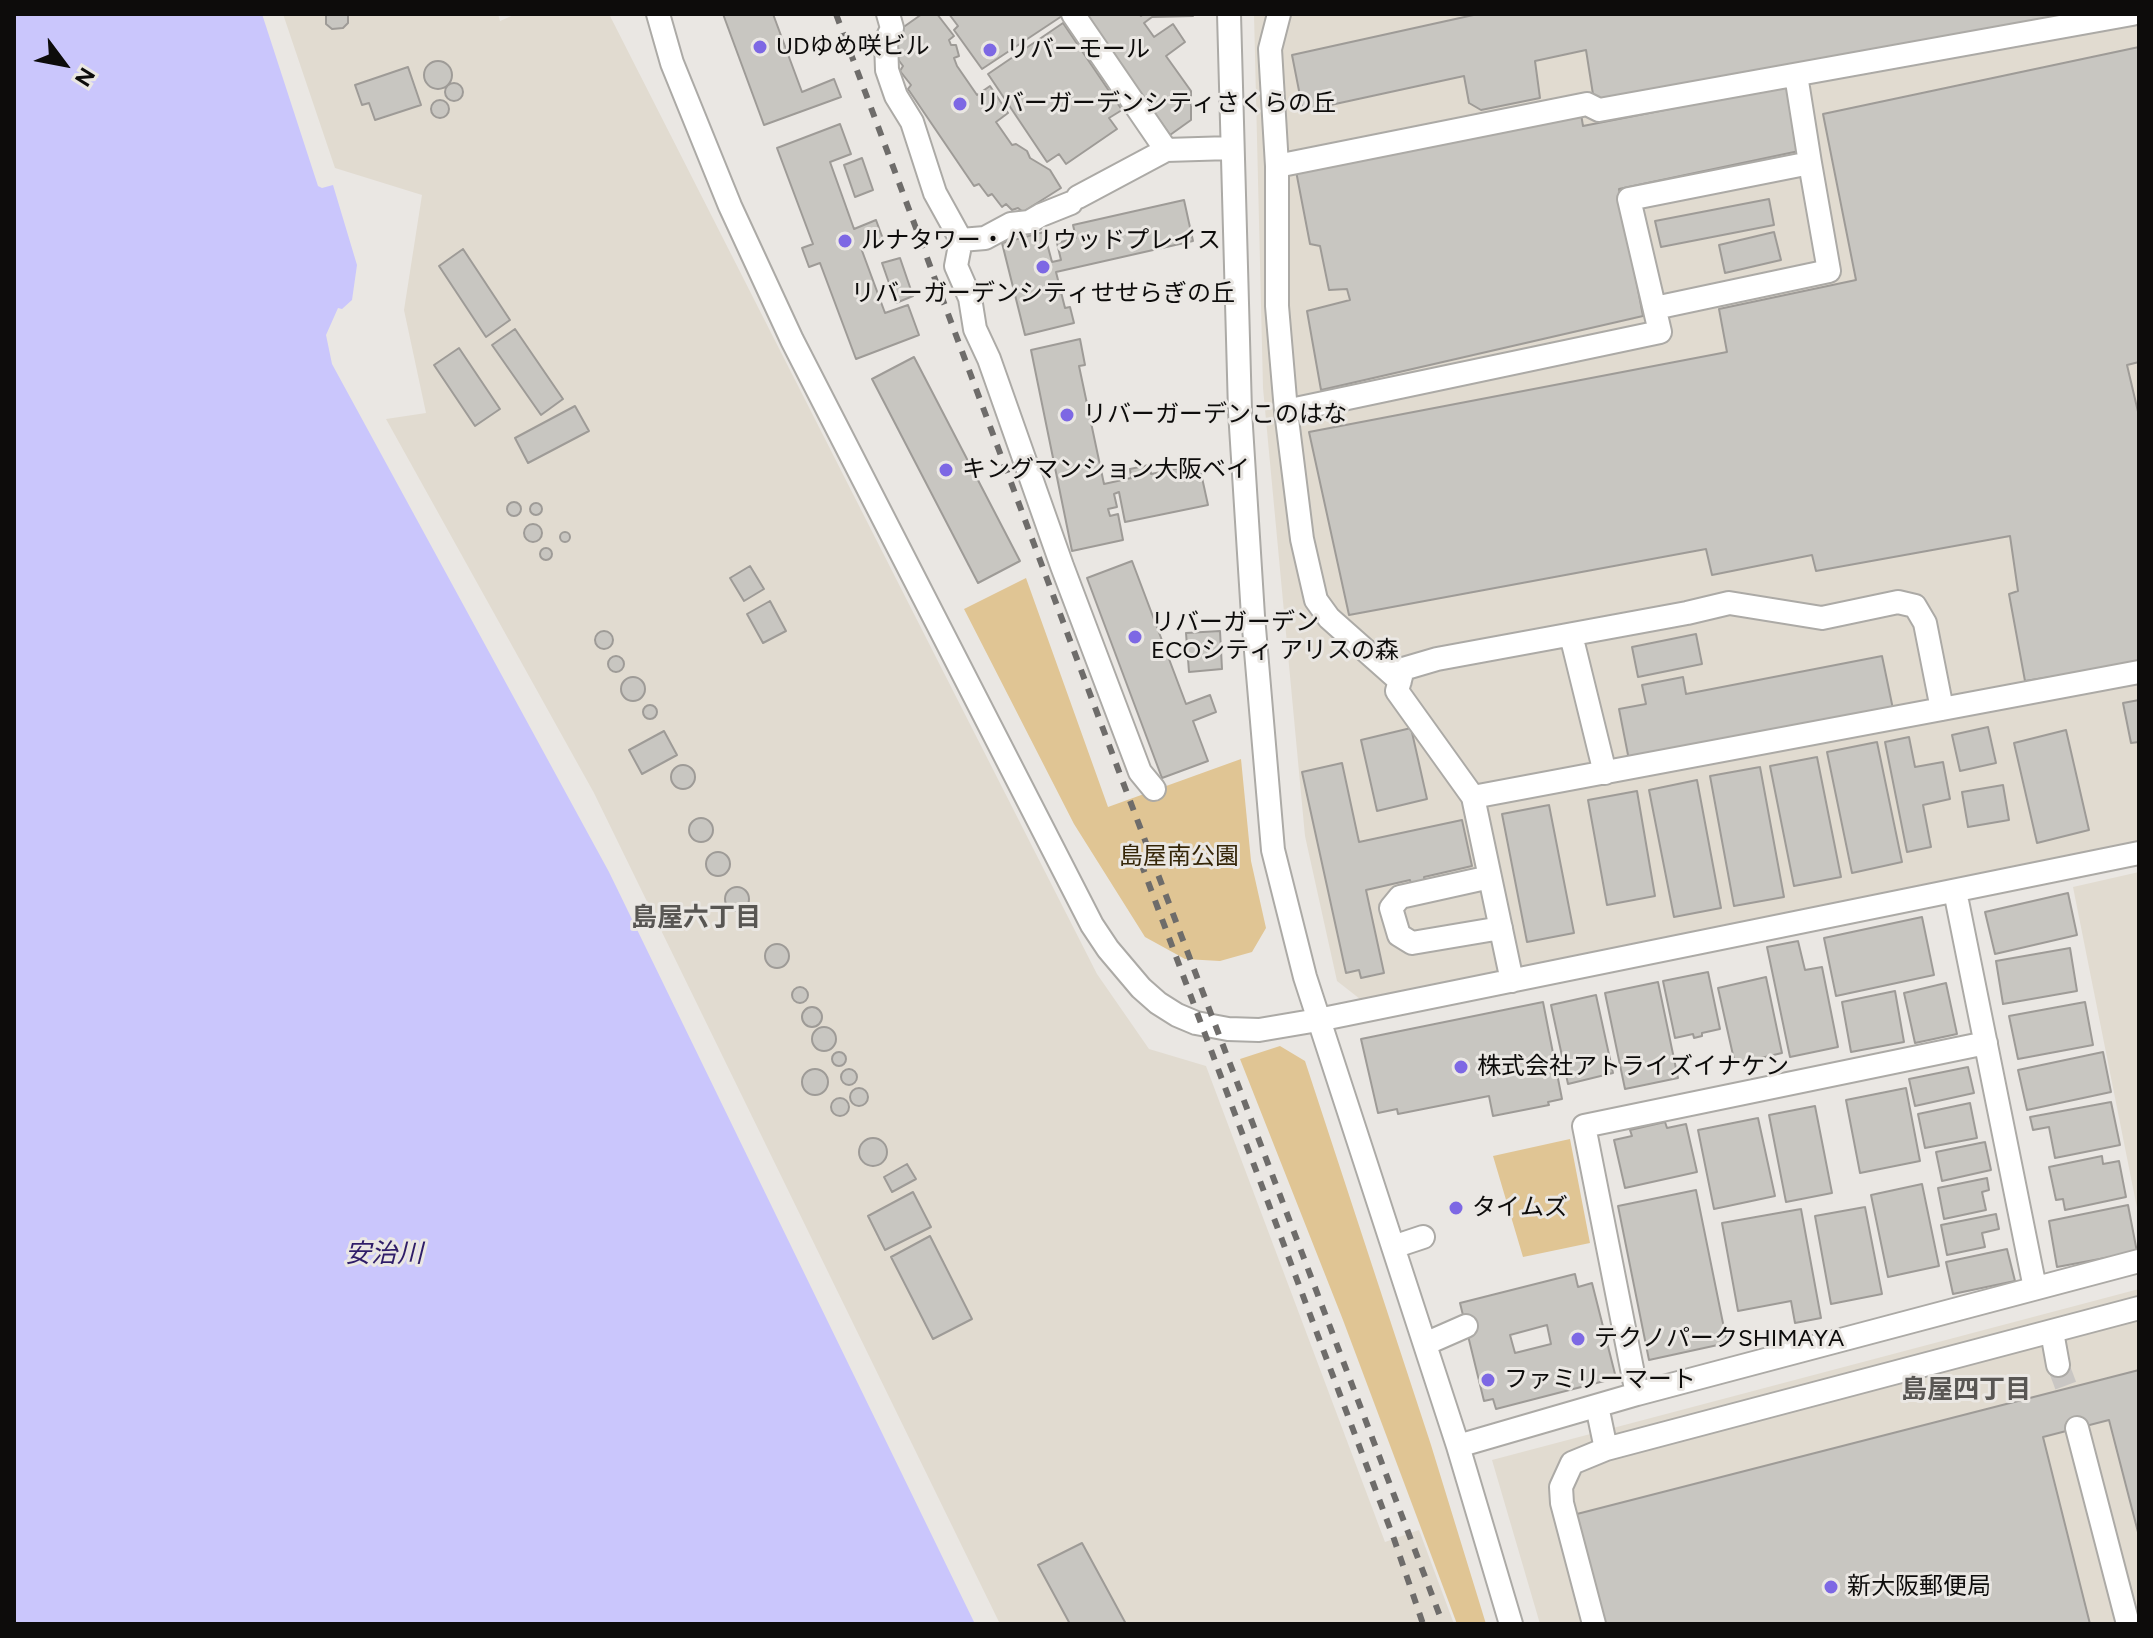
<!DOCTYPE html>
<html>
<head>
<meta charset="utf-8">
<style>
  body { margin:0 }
  #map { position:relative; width:2153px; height:1638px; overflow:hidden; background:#eae7e3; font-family:Figtree,sans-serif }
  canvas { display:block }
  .frame { position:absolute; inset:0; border:16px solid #0d0c0b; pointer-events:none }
  .north { position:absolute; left:24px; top:24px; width:80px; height:80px; -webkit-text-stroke:6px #eae7e3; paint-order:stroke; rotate:122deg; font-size:22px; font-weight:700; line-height:32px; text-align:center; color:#0d0c0b }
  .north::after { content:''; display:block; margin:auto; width:28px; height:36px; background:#0d0c0b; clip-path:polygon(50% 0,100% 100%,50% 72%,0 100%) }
</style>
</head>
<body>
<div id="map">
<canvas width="2153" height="1638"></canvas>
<div class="frame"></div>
<div class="north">N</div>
</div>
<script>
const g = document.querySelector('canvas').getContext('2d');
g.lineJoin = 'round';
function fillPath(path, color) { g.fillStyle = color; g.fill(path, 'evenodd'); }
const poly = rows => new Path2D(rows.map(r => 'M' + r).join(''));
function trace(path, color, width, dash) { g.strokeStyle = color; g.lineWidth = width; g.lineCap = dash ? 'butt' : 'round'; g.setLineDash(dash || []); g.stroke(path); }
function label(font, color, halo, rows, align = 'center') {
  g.font = font + ' Figtree,"Noto Sans JP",sans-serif'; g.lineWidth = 6; g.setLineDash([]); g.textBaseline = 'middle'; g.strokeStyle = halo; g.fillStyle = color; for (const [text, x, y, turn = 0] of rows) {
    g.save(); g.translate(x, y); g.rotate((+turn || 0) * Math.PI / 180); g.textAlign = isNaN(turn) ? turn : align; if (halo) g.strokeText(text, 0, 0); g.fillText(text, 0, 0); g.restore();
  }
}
const built = poly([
  [283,14,498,14,500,21,516,14,609,14,1097,974,1149,1049,1206,1066,1385,1542,1419,1530,1454,1624,1000,1624,594,793,386,419,426,413,404,310,422,195,335,168],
  [1254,14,2139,14,2139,842,1360,999,1337,981,1305,836,1263,388],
  [2139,872,2139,1218,2073,887],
  [2139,1289,2139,1624,1540,1624,1492,1460]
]);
const green = poly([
  [1026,578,1108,807,1241,759,1251,861,1266,928,1252,952,1220,961,1185,959,1145,937,1074,824,964,609],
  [1280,1046,1305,1061,1431,1445,1486,1624,1457,1624,1343,1320,1240,1059],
  [1570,1139,1590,1243,1523,1257,1493,1156]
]);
const water = poly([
  [14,14,262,14,318,186,322,188,333,185,357,265,352,300,342,309,338,308,326,335,332,364,609,872,975,1624,14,1624]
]);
const building = poly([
  [326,14,348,14,348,23,343,28,332,29,326,24,326,14],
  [723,14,773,14,802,92,834,79,841,97,764,125,723,14],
  [922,14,937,14,954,36,949,40,951,45,956,45,959,56,954,58,957,66,977,95,990,86,1008,113,996,122,1012,145,1016,144,1027,151,1030,158,1050,170,1061,188,1023,212,1018,208,1012,210,1006,204,1002,207,992,194,988,196,979,184,974,186,908,89,911,85,900,71,903,66,894,54,888,38,922,14],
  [949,14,1065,14,982,69,954,30,958,26,949,14],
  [1085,14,1139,14,1141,16,1144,14,1193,14,1193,16,1152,17,1144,23,1154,37,1173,24,1185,42,1166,56,1191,91,1191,120,1170,135,1085,14],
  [1478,14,2095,14,1595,107,1586,50,1535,61,1540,98,1481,110,1469,103,1464,76,1303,111,1292,55,1478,14],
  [1063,23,1122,110,1109,118,1117,129,1066,164,1059,154,1047,162,988,74,1063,23],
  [2139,47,2139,362,2127,365,2139,416,2139,663,2025,681,2009,594,2018,591,2010,536,1816,571,1812,555,1712,575,1706,549,1349,615,1309,432,1727,352,1719,309,1856,280,1823,114,2139,47],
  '424 75a14 14 0 1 1 28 0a14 14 0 1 1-28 0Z',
  [408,67,421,105,375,120,369,103,362,105,355,85,408,67],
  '445 92a9 9 0 1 1 18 0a9 9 0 1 1-18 0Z',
  [1787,86,1799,151,1619,189,1643,316,1321,390,1307,311,1350,300,1347,289,1329,290,1320,246,1310,244,1296,171,1581,114,1583,126,1787,86],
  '431 109a9 9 0 1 1 18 0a9 9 0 1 1-18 0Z',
  [840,124,851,154,830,162,854,229,876,220,883,239,861,248,885,313,908,305,919,335,856,359,820,263,809,267,802,248,813,244,777,148,840,124],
  [862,158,873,190,855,197,844,165,862,158],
  [1769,199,1774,225,1661,247,1655,221,1769,199],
  [1184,200,1193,241,1056,272,1065,308,1070,307,1074,323,1025,335,1002,243,1044,232,1052,262,1061,260,1057,243,1076,238,1073,225,1184,200],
  [1774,232,1781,260,1725,273,1719,245,1774,232],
  [463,249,510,320,486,337,439,266,463,249],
  [900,258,913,296,896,303,882,263,900,258],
  [515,329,563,399,541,415,492,345,515,329],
  [1080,339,1085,365,1079,366,1104,484,1131,478,1130,469,1149,465,1151,474,1199,464,1208,505,1125,522,1119,492,1114,494,1117,507,1108,509,1110,516,1118,514,1123,540,1072,551,1031,350,1080,339],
  [459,348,500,409,475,426,434,365,459,348],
  [914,357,1020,561,978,583,872,379,914,357],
  [575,406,589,431,528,463,515,438,575,406],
  '507 509a7 7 0 1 1 14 0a7 7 0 1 1-14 0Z',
  '530 509a6 6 0 1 1 12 0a6 6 0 1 1-12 0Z',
  '524 533a9 9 0 1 1 18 0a9 9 0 1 1-18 0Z',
  '560 537a5 5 0 1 1 10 0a5 5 0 1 1-10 0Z',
  '540 554a6 6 0 1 1 12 0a6 6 0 1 1-12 0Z',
  [1132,561,1186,704,1210,695,1216,712,1193,721,1208,761,1162,778,1087,578,1132,561],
  [750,566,764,589,744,601,730,578,750,566],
  [770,601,786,631,763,643,747,614,770,601],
  '595 640a9 9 0 1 1 18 0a9 9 0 1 1-18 0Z',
  [1220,631,1222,669,1189,672,1186,633,1220,631],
  [1696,634,1702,664,1638,677,1632,647,1696,634],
  '608 664a8 8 0 1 1 16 0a8 8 0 1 1-16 0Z',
  [1882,656,1893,709,1629,760,1619,709,1646,704,1642,685,1683,677,1686,694,1882,656],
  '621 689a12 12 0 1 1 24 0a12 12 0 1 1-24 0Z',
  [2139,700,2139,742,2131,743,2123,703,2139,700],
  '643 712a7 7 0 1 1 14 0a7 7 0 1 1-14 0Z',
  [1988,727,1996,763,1960,771,1952,735,1988,727],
  [1411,728,1427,799,1377,811,1361,740,1411,728],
  [2066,730,2089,830,2037,843,2014,743,2066,730],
  [664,731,677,755,642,774,629,750,664,731],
  [1909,737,1915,767,1943,762,1950,799,1923,805,1931,847,1907,852,1885,742,1909,737],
  [1877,742,1902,862,1852,873,1827,752,1877,742],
  [1817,757,1841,877,1794,886,1770,766,1817,757],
  [1342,763,1359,842,1462,820,1472,866,1424,877,1426,888,1413,891,1410,880,1366,890,1384,973,1361,978,1359,970,1346,973,1302,772,1342,763],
  '671 777a12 12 0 1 1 24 0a12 12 0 1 1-24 0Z',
  [1760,767,1784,897,1734,906,1710,776,1760,767],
  [1697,780,1721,908,1674,917,1649,790,1697,780],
  [2003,785,2009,820,1968,827,1962,792,2003,785],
  [1637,791,1655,896,1607,905,1588,800,1637,791],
  [1549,805,1574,933,1527,942,1502,814,1549,805],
  '689 830a12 12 0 1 1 24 0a12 12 0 1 1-24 0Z',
  '706 864a12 12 0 1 1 24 0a12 12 0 1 1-24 0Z',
  '725 899a12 12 0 1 1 24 0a12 12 0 1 1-24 0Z',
  [2068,893,2077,935,1995,954,1985,912,2068,893],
  [1922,917,1934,975,1836,996,1824,938,1922,917],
  [1798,941,1805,970,1822,967,1838,1047,1790,1057,1767,947,1798,941],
  '765 956a12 12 0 1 1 24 0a12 12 0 1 1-24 0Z',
  [2070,948,2077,991,2003,1004,1996,961,2070,948],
  [1708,972,1720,1029,1702,1033,1702,1036,1694,1038,1693,1034,1675,1038,1663,981,1708,972],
  [1766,977,1782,1053,1735,1064,1718,988,1766,977],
  [1658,982,1678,1078,1625,1089,1605,993,1658,982],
  [1946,983,1957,1034,1915,1043,1904,993,1946,983],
  '792 995a8 8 0 1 1 16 0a8 8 0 1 1-16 0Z',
  [1895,991,1904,1042,1851,1052,1842,1002,1895,991],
  [1596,995,1613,1073,1568,1084,1551,1005,1596,995],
  [1543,1002,1562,1099,1548,1102,1549,1105,1493,1116,1489,1096,1398,1114,1397,1109,1378,1113,1361,1039,1543,1002],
  [2085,1002,2093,1045,2018,1059,2009,1016,2085,1002],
  '802 1017a10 10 0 1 1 20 0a10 10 0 1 1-20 0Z',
  '812 1039a12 12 0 1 1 24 0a12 12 0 1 1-24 0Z',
  '832 1059a7 7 0 1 1 14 0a7 7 0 1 1-14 0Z',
  [2103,1052,2111,1092,2027,1110,2018,1070,2103,1052],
  [1968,1067,1974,1093,1915,1106,1909,1079,1968,1067],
  '802 1082a13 13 0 1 1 26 0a13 13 0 1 1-26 0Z',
  '841 1077a8 8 0 1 1 16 0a8 8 0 1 1-16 0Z',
  [1906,1088,1920,1161,1860,1173,1846,1100,1906,1088],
  '850 1097a9 9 0 1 1 18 0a9 9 0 1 1-18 0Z',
  '831 1107a9 9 0 1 1 18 0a9 9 0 1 1-18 0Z',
  [2111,1102,2120,1145,2055,1158,2049,1127,2033,1130,2030,1117,2111,1102],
  [1970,1103,1977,1138,1925,1148,1918,1114,1970,1103],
  [1815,1106,1832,1193,1786,1202,1769,1115,1815,1106],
  [1758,1118,1775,1196,1714,1209,1698,1130,1758,1118],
  [1665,1122,1667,1128,1686,1124,1697,1172,1625,1188,1614,1140,1632,1136,1630,1130,1665,1122],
  '859 1152a14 14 0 1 1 28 0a14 14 0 1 1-28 0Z',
  [1985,1142,1991,1170,1942,1181,1936,1152,1985,1142],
  [2102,1156,2103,1164,2119,1161,2126,1197,2065,1210,2063,1199,2056,1200,2049,1167,2102,1156],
  [907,1164,916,1179,892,1192,884,1177,907,1164],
  [1987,1178,1989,1190,1982,1192,1986,1210,1944,1219,1938,1188,1987,1178],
  [1922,1184,1939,1266,1888,1277,1871,1195,1922,1184],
  [1696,1190,1727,1343,1649,1360,1618,1206,1696,1190],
  [913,1192,931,1227,885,1250,868,1216,913,1192],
  [2128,1205,2137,1252,2057,1267,2049,1221,2128,1205],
  [1865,1207,1882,1294,1831,1304,1815,1216,1865,1207],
  [1801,1209,1821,1318,1795,1323,1791,1301,1738,1311,1722,1223,1801,1209],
  [1996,1214,1999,1229,1982,1233,1985,1247,1947,1255,1941,1225,1996,1214],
  [930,1236,972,1319,933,1339,891,1257,930,1236],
  [2007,1249,2015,1281,1953,1294,1946,1262,2007,1249],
  [1575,1274,1578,1287,1592,1283,1616,1378,1496,1409,1493,1399,1484,1401,1460,1303,1575,1274],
  [1547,1325,1551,1344,1515,1353,1510,1335,1547,1325],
  [2139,1370,2139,1536,2109,1420,2043,1437,2090,1624,1601,1624,1573,1515,2139,1370],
  [1082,1543,1126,1624,1070,1624,1038,1565,1082,1543]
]);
const minorTunnel = poly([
  [2058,1365,2067,1389]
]);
const minor = poly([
  [658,14,672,63,730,206,792,340,1092,925,1108,949,1141,988,1158,1003,1177,1015,1196,1023,1228,1029,1259,1030,1318,1020,2139,853],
  [888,14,892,28,886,41,887,70,896,96,912,122,935,193,961,240,956,266,970,298,975,329,989,359,1062,566,1140,772,1154,789],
  [1073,14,1166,150],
  [1229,14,1240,411,1253,616,1273,850,1305,977,1458,1446,1511,1624],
  [1279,14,1270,49,1277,166,1277,306,1286,411,1302,539,1316,600,1329,618,1400,681],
  [1796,75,1810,163],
  [1277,166,1587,104,1599,110,2132,14],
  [1078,197,1166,150,1231,148],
  [961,240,985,238,1011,224,1029,222,1041,215,1071,203],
  [1286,411,1660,332,1629,199,1810,163,1829,271,1655,308],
  [1571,635,1605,773],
  [1473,797,2139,672],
  [1490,877,1400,897,1391,908,1399,935,1412,943,1501,928],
  [1955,891,2035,1288],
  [1512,981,1473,797,1397,691,1403,669,1437,659,1687,613,1729,603,1822,618,1898,602,1915,606,1925,623,1942,709],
  [1393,1247,1423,1237],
  [2052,1332,2058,1365],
  [1425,1344,1466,1326],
  [1637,1394,1584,1126,1986,1043],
  [1597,1406,1606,1449],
  [2077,1428,2128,1624],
  [1458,1446,1637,1394,2139,1261],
  [1594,1624,1562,1503,1561,1487,1572,1463,1606,1449,2139,1308]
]);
const rail = poly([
  [836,14,1124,785,1443,1624],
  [1141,863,1394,1539,1423,1624]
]);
const markers = [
  [760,47,8,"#7d68e4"],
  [990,50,8,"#7d68e4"],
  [960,104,8,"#7d68e4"],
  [845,241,8,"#7d68e4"],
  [1043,267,8,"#7d68e4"],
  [1067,415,8,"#7d68e4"],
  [946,470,8,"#7d68e4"],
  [1135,637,8,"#7d68e4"],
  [1461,1067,8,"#7d68e4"],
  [1456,1208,8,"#7d68e4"],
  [1578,1339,8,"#7d68e4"],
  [1488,1380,8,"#7d68e4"],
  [1831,1587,8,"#7d68e4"]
];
const poiNames = [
  ["UDゆめ咲ビル",776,47],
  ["リバーモール",1006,50],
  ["リバーガーデンシティさくらの丘",976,104],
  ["ルナタワー・ハリウッドプレイス",861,241],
  ["リバーガーデンシティせせらぎの丘",1043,294,"center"],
  ["リバーガーデンこのはな",1083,415],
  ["キングマンション大阪ベイ",962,470],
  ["リバーガーデン",1151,623],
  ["ECOシティ アリスの森",1151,651],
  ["株式会社アトライズイナケン",1477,1067],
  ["タイムズ",1472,1208],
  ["テクノパークSHIMAYA",1594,1339],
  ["ファミリーマート",1504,1380],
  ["新大阪郵便局",1847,1587]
];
const parkNames = [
  ["島屋南公園",1179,857]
];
const neighbourhoodNames = [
  ["島屋六丁目",696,918],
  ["島屋四丁目",1966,1390]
];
const waterNames = [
  ["安治川",384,1254]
];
fillPath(built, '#e1dbd0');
fillPath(green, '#e0c594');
fillPath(water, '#cac6fc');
fillPath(building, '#c8c6c1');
trace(building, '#9e9b97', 2);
trace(minorTunnel, '#c9c6c3', 22, [22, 11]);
trace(minor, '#acaaa6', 26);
trace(minor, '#fff', 22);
trace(rail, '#6e6c6a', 6, [10, 10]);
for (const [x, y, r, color] of markers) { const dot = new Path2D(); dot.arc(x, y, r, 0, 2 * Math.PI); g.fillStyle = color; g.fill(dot); trace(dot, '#eae7e3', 3); }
label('24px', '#0d0c0b', '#eae7e3', poiNames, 'left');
label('24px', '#352608', '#eae7e3', parkNames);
label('bold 26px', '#585653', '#eae7e3', neighbourhoodNames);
label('italic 26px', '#2f1d68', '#eae7e3', waterNames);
</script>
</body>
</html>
